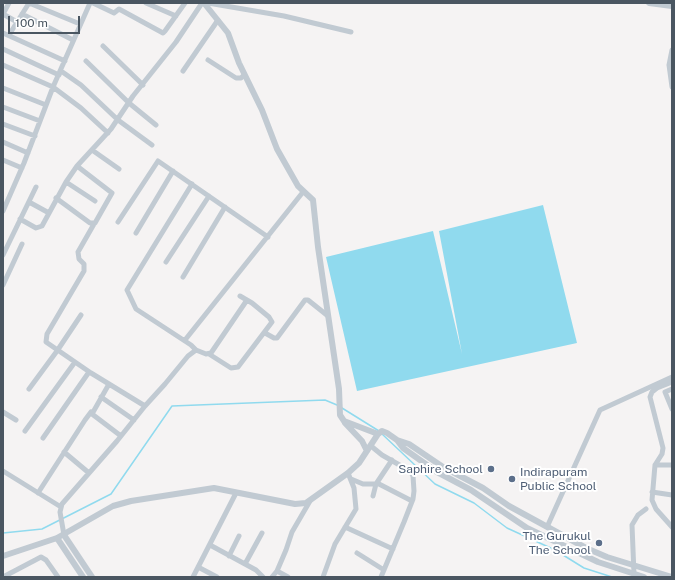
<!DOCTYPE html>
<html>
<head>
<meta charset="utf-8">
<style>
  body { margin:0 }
  #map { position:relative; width:675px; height:580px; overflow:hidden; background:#f5f3f3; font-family:"Public Sans",sans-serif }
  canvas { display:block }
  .frame { position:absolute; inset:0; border:4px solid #4a5661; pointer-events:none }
  .scale { position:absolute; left:8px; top:16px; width:72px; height:18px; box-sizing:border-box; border:2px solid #4a5661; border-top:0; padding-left:5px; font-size:12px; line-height:14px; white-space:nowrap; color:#4a5661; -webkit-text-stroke:3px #fff; paint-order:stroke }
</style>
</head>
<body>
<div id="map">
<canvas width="675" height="580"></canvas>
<div class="frame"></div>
<div class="scale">100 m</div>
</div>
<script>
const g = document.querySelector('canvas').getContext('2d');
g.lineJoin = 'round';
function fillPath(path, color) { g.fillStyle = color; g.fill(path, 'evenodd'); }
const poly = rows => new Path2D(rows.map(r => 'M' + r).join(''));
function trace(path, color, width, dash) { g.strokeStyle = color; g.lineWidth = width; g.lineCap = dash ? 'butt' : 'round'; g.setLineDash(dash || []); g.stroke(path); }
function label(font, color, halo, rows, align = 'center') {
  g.font = font + ' "Public Sans",sans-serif'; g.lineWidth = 4; g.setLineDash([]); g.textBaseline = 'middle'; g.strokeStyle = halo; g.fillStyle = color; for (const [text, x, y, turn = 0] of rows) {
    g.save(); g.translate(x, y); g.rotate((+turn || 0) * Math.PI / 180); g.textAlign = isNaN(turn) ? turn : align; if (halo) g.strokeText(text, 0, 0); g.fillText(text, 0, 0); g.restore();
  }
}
const water = poly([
  [543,205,577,343,357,391,326,257,433,231,462,354,439,231]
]);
const stream = poly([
  [342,408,379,431],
  [382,434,435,484,474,503,507,528,555,550,584,568,612,577],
  [3,533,42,529,111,494,172,406,325,400,337,405]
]);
const minor = poly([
  [29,3,80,24],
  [93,3,114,13,119,9,163,33,165,31,185,3],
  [146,3,176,16],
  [208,3,284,16,351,32],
  [3,14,17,22],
  [3,14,9,3],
  [22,14,73,40],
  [3,33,65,61],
  [9,35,29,3],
  [103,46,143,85],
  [3,49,59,75],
  [672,50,669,65,672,87],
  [208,60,236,78,241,78,244,75],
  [86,61,129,103,156,125],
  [3,65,53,87,81,108,108,133],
  [61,71,81,85,118,120,152,145],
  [183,71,218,20],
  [3,88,46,105],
  [3,107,40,121],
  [3,124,35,136],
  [3,142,28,153],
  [92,150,119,169],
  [3,160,22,168],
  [66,182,95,201],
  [192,184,127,290,136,309,191,345,196,350],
  [56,198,90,223,95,223,112,193,77,166],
  [29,202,49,213],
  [3,211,24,163,53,87,90,3],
  [20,219,36,228,42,226,66,182,77,166,111,129,133,96,176,42,202,3],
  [118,222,158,161,268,237],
  [94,224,78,252,79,259,84,264,84,271,47,334,46,342,91,373,145,406],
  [136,233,173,171],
  [3,255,36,187],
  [166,262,209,196],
  [183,277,225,207],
  [3,285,22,244],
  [265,333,274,338,277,338,305,300,308,300,328,316],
  [185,340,303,192],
  [209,354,231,368,238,367,272,322,269,317,252,303,240,296],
  [672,382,657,388,652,392,650,397,663,448,662,454,655,465,652,500,656,509,672,527],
  [109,384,92,414,121,436],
  [29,389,57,351,81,315],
  [672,389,665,392,672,409],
  [101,397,134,420],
  [3,412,16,420],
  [25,431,75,362],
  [43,438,89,372],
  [371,446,382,455,410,471,413,476,414,491,413,499,404,522,381,577],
  [64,452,89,473],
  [655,465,672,465],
  [3,471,61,507],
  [351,479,363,484,376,484,373,496],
  [376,484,392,460],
  [379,484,412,501],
  [652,492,672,495],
  [38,493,85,420,91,412],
  [345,527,393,549],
  [547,527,600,410,672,377],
  [64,535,60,512,62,504,117,441,145,406,165,384,188,356,196,350,206,354,211,353,247,300],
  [210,545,256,570,263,577],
  [357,553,384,570],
  [229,556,239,536],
  [245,564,262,533],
  [198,567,217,577],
  [277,571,288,577],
  [634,574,632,525,638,515,646,509],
  [3,577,41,557,46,560,58,577],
  [193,577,236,493],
  [272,577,277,571,286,550,292,532,310,501],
  [323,577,335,544,356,509,354,488,348,473]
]);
const tertiary = poly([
  [204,3,228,33,239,63,262,110,277,149,298,186,313,200,318,247,339,389,340,415,344,421,378,434],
  [649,3,672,6],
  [345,423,362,441,367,451],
  [397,440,409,444,443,467,483,488,509,506,586,548,607,557,672,577],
  [64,535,92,577],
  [57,538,83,577],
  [3,556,57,538,113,506,131,501,214,488,295,504,306,503,348,473,359,463,378,434,382,431,387,433,397,440,403,448,437,472,471,490,527,528,598,562,644,577]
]);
const markers = [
  [491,469,4,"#5c6f8a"],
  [512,479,4,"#5c6f8a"],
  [599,543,4,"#5c6f8a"]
];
const serviceNames = [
  ["Saphire School",483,469],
  ["Indirapuram",520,472,"left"],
  ["Public School",520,486,"left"],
  ["The Gurukul",591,536],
  ["The School",591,550]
];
fillPath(water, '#90daee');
trace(stream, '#90daee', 1.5);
trace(minor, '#c1cad2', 5);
trace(tertiary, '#c1cad2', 6);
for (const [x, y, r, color] of markers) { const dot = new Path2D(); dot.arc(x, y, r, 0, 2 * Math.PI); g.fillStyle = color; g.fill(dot); trace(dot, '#fff', 1.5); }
label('12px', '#4e5e75', '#fff', serviceNames, 'right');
</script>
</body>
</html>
